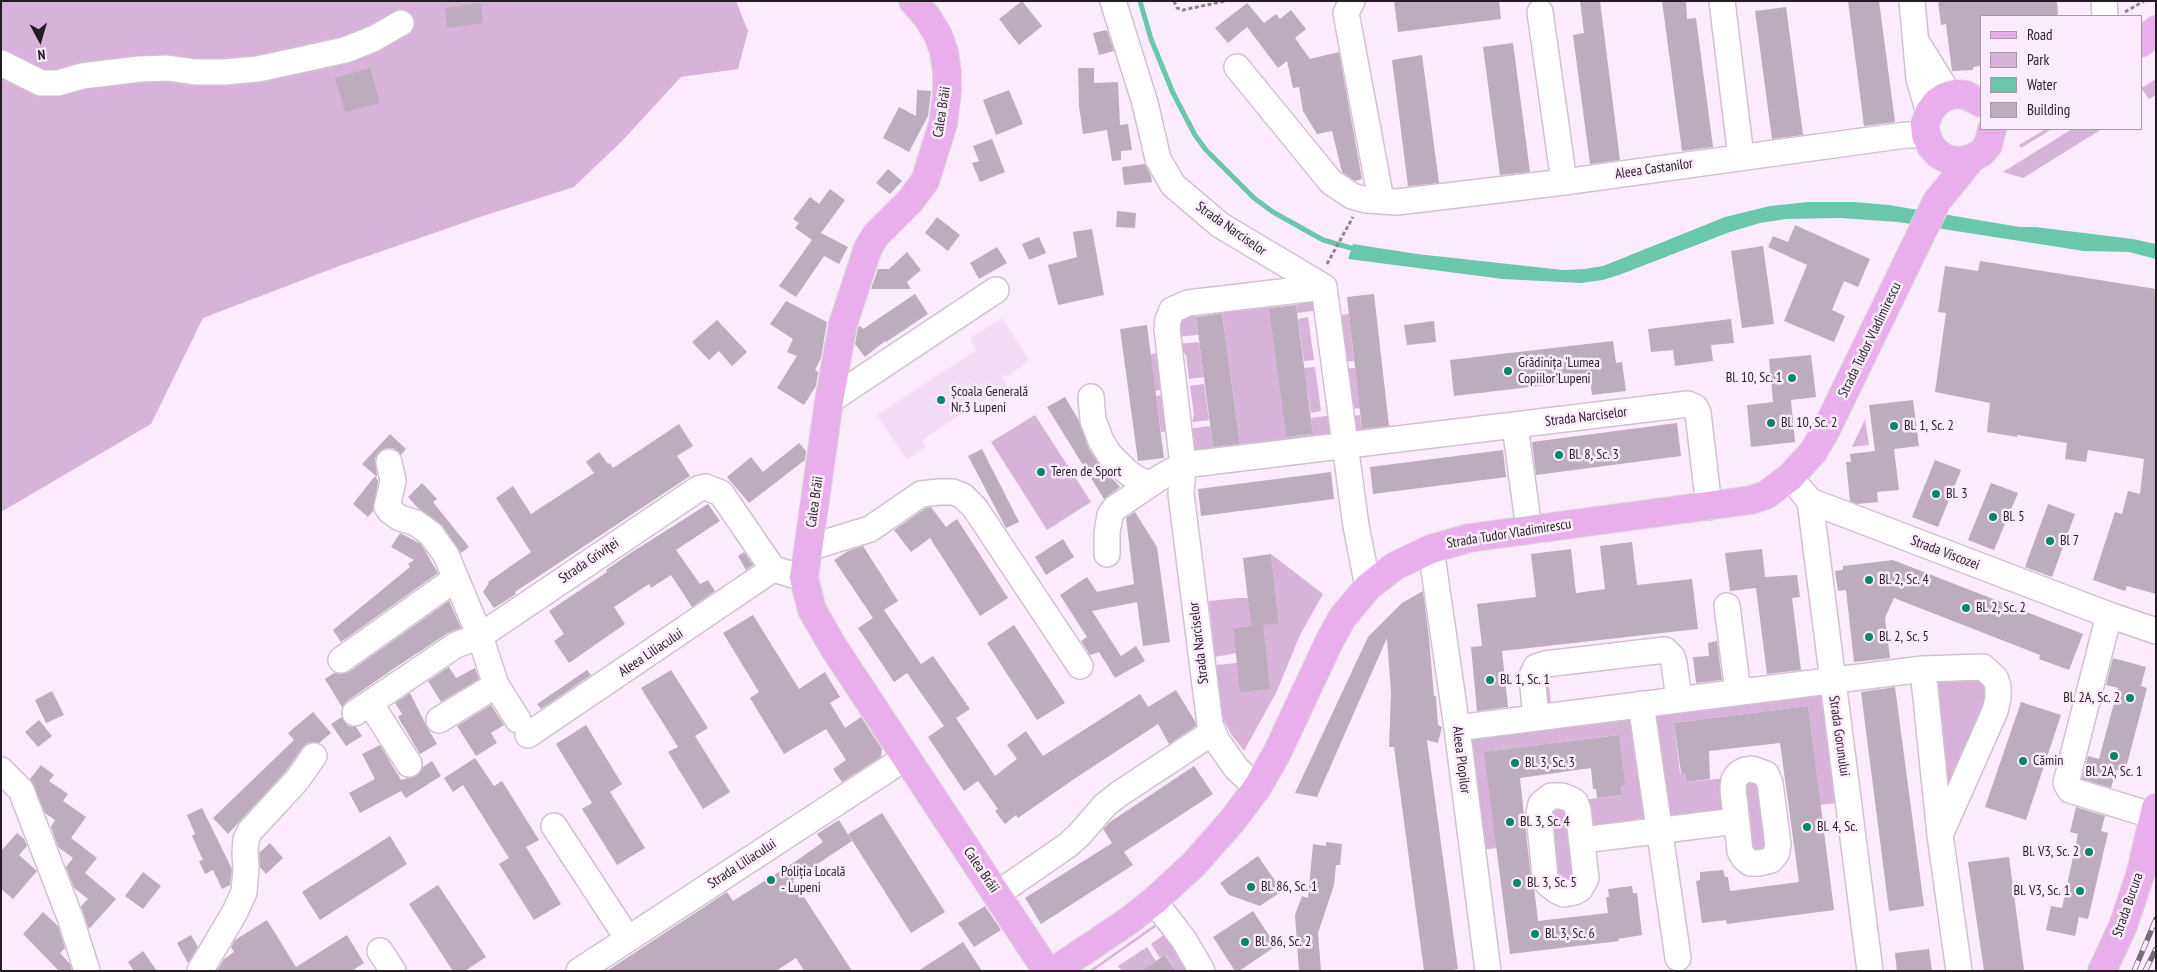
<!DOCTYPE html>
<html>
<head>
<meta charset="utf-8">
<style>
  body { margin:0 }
  #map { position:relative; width:2157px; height:972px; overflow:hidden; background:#fcebfc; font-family:"PT Sans Narrow",sans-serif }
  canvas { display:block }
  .frame { position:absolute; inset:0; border:2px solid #231d23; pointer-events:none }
  .legend { position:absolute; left:1980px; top:15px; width:162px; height:115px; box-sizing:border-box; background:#fcebfc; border:1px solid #a599a5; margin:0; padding:6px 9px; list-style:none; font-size:15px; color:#231d23 }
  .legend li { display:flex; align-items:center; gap:10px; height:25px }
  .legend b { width:25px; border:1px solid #a599a5 }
  .north { position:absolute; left:15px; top:15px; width:50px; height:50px; -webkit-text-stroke:4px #fcebfc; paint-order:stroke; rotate:174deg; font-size:14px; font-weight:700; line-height:20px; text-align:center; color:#231d23 }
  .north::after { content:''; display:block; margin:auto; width:18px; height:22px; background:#231d23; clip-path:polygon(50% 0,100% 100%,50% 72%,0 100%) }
</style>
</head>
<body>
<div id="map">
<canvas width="2157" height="972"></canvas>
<div class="frame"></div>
<ul class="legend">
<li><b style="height:6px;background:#e9afec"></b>Road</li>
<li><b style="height:14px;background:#d7b3d9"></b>Park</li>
<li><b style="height:14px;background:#6bc7ab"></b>Water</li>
<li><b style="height:14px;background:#bcacbd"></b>Building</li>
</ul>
<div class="north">N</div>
</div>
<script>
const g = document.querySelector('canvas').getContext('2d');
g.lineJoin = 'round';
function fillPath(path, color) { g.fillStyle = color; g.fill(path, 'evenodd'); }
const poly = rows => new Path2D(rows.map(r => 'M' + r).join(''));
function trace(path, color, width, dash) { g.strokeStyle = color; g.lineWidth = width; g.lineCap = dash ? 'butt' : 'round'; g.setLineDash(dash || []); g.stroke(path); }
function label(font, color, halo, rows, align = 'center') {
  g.font = font + ' "PT Sans Narrow",sans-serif'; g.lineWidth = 5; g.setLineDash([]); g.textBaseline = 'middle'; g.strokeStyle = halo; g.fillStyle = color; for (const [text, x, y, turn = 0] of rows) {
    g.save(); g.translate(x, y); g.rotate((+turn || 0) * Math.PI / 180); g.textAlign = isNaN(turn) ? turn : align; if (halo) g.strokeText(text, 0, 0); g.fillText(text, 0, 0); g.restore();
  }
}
const built = poly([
  [1002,318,1029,360,1007,377,1005,375,1001,377,1011,391,992,403,988,397,922,440,926,447,907,460,877,415,976,350,970,338]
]);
const green = poly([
  [1,1,736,1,748,31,738,69,681,77,622,141,574,187,483,216,342,265,203,318,151,424,1,512],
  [2156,79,2156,95,2149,99,2141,88],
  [2046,129,2052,129,2021,148,2019,145],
  [2072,129,2102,129,2023,178,2003,172],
  [1311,293,1320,310,1297,313,1296,302,1269,305,1286,437,1313,434,1311,418,1334,415,1337,434,1195,455,1187,429,1210,426,1213,447,1240,444,1222,312,1196,315,1198,335,1175,337,1176,316],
  [1349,314,1354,361,1339,362,1334,316],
  [1308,317,1314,360,1304,361,1298,319],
  [1199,342,1204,377,1189,379,1186,355,1176,344],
  [1163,353,1167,389,1155,391,1150,354],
  [1315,367,1321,411,1311,413,1304,368],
  [1355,368,1360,408,1345,410,1340,369],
  [1204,384,1209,420,1192,422,1194,415,1190,386],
  [1168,394,1172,431,1161,432,1156,396],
  [1035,415,1091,502,1047,530,991,442],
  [1360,415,1362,429,1389,426,1390,434,1354,438,1346,417],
  [1865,419,1869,445,1852,447],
  [1271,554,1323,594,1300,635,1277,691,1244,751,1231,734,1224,721,1220,707,1215,665,1237,663,1263,625,1279,622],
  [1237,598,1248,598,1251,626,1233,628,1236,653,1215,657,1209,601],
  [1547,668,1552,712,1548,711,1541,672],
  [1980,674,1990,691,1948,801,1930,678],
  [1822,690,1838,803,1820,805,1808,706,1674,723,1680,773,1685,773,1686,782,1727,778,1731,808,1671,822,1648,726,1656,708],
  [1634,715,1651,822,1595,834,1583,800,1622,795,1621,785,1624,785,1618,735,1485,752,1497,848,1479,850,1470,739],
  [1755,776,1774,843,1753,858,1739,781],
  [1565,801,1580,879,1558,885,1544,809],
  [1154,925,1157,926,1093,971,1089,971],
  [1165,934,1193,971,1176,971,1166,955,1160,958,1151,944],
  [1147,947,1156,961,1142,971,1122,971,1118,966]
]);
const water = poly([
  [1808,202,1854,202,1889,205,2020,227,2035,227,2133,239,2156,244,2156,259,2129,252,2084,251,1898,222,1840,218,1786,219,1760,223,1730,232,1619,275,1603,280,1581,283,1503,279,1348,259,1353,244,1417,254,1563,270,1584,269,1603,266,1725,217,1770,206]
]);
const stream = poly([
  [1140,1,1151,39,1173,93,1195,135,1206,150,1254,198,1273,212,1323,240,1358,250]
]);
const building = poly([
  [1022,1,1042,26,1019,45,999,19],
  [1394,1,1499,1,1501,19,1398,32],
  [1580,1,1600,1,1620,160,1590,164,1573,35,1584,33],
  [1662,1,1686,1,1687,19,1696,18,1713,147,1682,151],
  [1848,1,1879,1,1895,122,1864,126],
  [1938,1,2057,1,2058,16,1981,16,1981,66,1973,67,1973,70,1952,71,1946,24,1941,25],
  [481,3,483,23,447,28,445,8],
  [1247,3,1264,23,1276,14,1280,19,1291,10,1306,29,1295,38,1310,59,1339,52,1362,179,1355,181,1342,172,1332,131,1317,134,1303,111,1299,87,1293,88,1287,61,1278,68,1247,27,1228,43,1215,28],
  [1786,7,1803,135,1772,139,1755,11],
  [1107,30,1114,51,1099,55,1093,33],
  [1513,43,1530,172,1500,175,1483,47],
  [1422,55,1439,183,1408,186,1392,60],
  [370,68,380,103,345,112,335,78],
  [1078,68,1094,68,1094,83,1118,82,1120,125,1128,124,1132,150,1121,151,1121,160,1112,161,1107,130,1083,134,1079,106],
  [917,90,931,91,928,116,909,152,883,138,899,107,916,116],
  [1009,90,1023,124,996,135,983,100],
  [992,139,1005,172,980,182,972,163,979,161,973,146],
  [1145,164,1151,176,1152,182,1124,185,1122,167],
  [888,169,902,181,890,194,876,183],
  [830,189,845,200,821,233,848,247,839,264,824,256,796,297,779,286,812,240,795,228,799,223,793,219,810,197,819,204],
  [1117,211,1136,213,1135,228,1116,227],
  [937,217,960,235,948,251,925,233],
  [1795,225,1870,259,1858,287,1844,281,1832,310,1845,316,1834,342,1784,321,1807,265,1768,247,1773,236,1788,242],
  [1092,229,1104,295,1058,305,1048,265,1077,257,1073,232],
  [1039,237,1046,253,1029,260,1022,244],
  [1763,246,1774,324,1742,328,1731,251],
  [997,247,1007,263,979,279,970,263],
  [907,252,921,270,907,282,911,289,871,289,878,269,889,269],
  [1980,261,2156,289,2156,594,2127,586,2125,591,2093,580,2115,512,2122,514,2128,491,2140,494,2144,459,2088,450,2086,462,2065,459,2067,443,2017,435,2017,437,1987,432,1990,403,1935,392,1946,313,1938,312,1945,266,1978,271],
  [915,294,928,314,886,342,885,341,865,357,855,344,858,327,860,326,863,329],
  [1374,294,1389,426,1362,429,1347,297],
  [786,301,827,322,821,358,815,370,818,372,816,386,804,405,777,388,797,356,787,352,793,339,770,324],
  [1296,305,1313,434,1286,437,1269,308],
  [1222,313,1240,444,1213,447,1196,317],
  [1731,319,1734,343,1711,345,1713,361,1675,366,1673,350,1651,352,1648,329],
  [717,320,747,352,732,366,719,351,709,360,692,342],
  [1434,321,1436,342,1407,345,1404,325],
  [1147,325,1164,458,1138,461,1120,329],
  [1613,341,1616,363,1622,362,1626,391,1592,395,1590,380,1454,396,1450,360],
  [1811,355,1816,397,1791,400,1795,442,1751,447,1747,405,1773,402,1769,359],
  [1065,397,1078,419,1089,449,1099,464,1120,487,1104,499,1047,407],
  [1913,400,1919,446,1894,449,1899,490,1877,492,1878,502,1857,504,1850,501,1846,462,1851,462,1850,454,1875,451,1869,405],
  [1677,423,1681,456,1536,475,1532,442],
  [679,424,693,446,677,456,690,476,515,592,516,594,494,608,483,592,489,583,488,582,531,552,496,498,513,486,531,514,594,473,586,462,599,452,608,464,610,463,613,468],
  [390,434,406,449,401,455,393,448,386,448,379,452,375,458,377,477,362,464],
  [799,443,806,451,805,460,749,503,727,477,751,457,763,472],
  [982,449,1019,522,1006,528,968,456],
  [1503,450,1506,477,1373,494,1370,467],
  [1935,460,1961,470,1938,527,1912,517],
  [1331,472,1334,499,1201,516,1198,489],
  [375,476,378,481,373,511,368,517,353,504],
  [422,483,437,499,433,502,469,547,461,553,442,525,419,509,408,497],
  [1991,483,2018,493,1994,550,1968,540],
  [708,504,720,521,676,550,700,584,708,580,715,591,692,607,671,575,651,588,649,584,614,607,625,624,569,663,554,641,564,634,549,611,607,572,606,570,629,554],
  [2048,504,2075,514,2052,577,2025,567],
  [931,507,946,527,957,519,1008,598,980,616,930,538,911,552,894,530,926,508],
  [1135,512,1157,547,1170,642,1143,646,1137,602,1092,611,1121,656,1136,646,1145,661,1115,678,1099,652,1090,655,1081,641,1087,637,1060,595,1087,577,1097,592,1134,584,1126,518],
  [400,533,421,544,438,573,341,642,333,630,410,567,408,564,414,560,391,547],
  [1063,539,1074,557,1046,575,1035,557],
  [1632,542,1637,585,1692,579,1698,629,1502,651,1508,707,1477,711,1471,647,1482,646,1477,604,1536,597,1531,554,1571,549,1576,593,1605,589,1600,546],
  [863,546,898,601,884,610,921,664,933,656,970,709,956,718,995,776,1017,759,1007,745,1026,731,1043,756,1140,694,1148,707,1176,690,1195,721,1196,726,1169,744,1158,724,1074,779,1018,818,1016,815,1005,824,995,811,998,809,978,781,964,791,928,737,944,726,907,673,894,682,858,628,873,618,834,560,848,551],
  [1762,549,1765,577,1797,575,1800,597,1792,598,1801,670,1767,674,1756,588,1730,591,1725,553],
  [744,552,753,565,746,570,738,556],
  [1271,554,1279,623,1263,625,1270,689,1240,692,1233,628,1251,626,1243,558],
  [1893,560,2083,634,2069,670,2039,659,2040,655,1894,598,1885,618,1890,658,1854,662,1846,590,1838,591,1835,571,1843,570,1843,566],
  [1423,591,1429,638,1434,696,1436,696,1438,725,1442,727,1438,743,1427,740,1458,969,1447,971,1424,971,1394,747,1389,747,1391,693,1387,638,1317,797,1295,793,1368,637,1402,603],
  [449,601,461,628,448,633,396,667,347,701,342,707,325,679,334,673,342,674,349,672],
  [753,615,799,689,825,672,840,697,830,703,845,728,861,717,882,749,881,757,842,782,833,769,846,760,826,729,784,754,750,698,759,692,723,633],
  [1014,625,1065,703,1037,720,987,643],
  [1717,641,1722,680,1696,683,1693,657,1709,656,1708,643],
  [2113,658,2146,667,2141,686,2147,688,2125,772,2116,770,2111,788,2082,779,2088,756,2099,759,2118,688,2106,685],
  [449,667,456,678,475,668,479,679,441,702,428,681],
  [587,670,591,675,541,709,537,704],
  [671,670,708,728,695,736,730,792,703,809,668,752,678,747,641,688],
  [1895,687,1924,906,1889,911,1861,692],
  [52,691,64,715,46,723,35,700],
  [410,693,427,727,437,744,420,754,398,717,402,714,395,703],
  [2021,702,2061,715,2026,820,1985,807],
  [491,705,504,725,491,733,497,743,476,756,457,726],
  [1808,706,1834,910,1727,924,1726,920,1702,923,1696,881,1700,880,1700,872,1723,870,1725,877,1728,877,1730,891,1799,882,1780,743,1709,751,1710,779,1686,782,1685,773,1681,773,1674,723],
  [313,712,331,733,319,743,308,743,303,747,286,771,228,834,213,818,294,740,288,733],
  [342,717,348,726,356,727,362,736,346,746,331,724],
  [39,720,52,736,38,747,25,732],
  [586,725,622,784,610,792,645,848,617,865,582,809,592,803,556,744],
  [1619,735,1625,785,1621,785,1622,795,1597,798,1596,789,1593,789,1591,768,1520,778,1531,878,1534,887,1538,921,1608,913,1606,897,1609,897,1608,889,1632,886,1633,893,1637,893,1642,935,1618,939,1619,941,1510,954,1484,752],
  [380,745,401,780,416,776,423,767,432,761,441,776,406,798,401,791,360,813,349,793,375,779,362,754],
  [475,758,494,786,502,781,539,840,526,847,561,904,534,920,499,864,509,858,463,785,453,792,444,778],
  [41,765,54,775,49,781,68,794,63,801,86,817,71,838,97,858,85,873,116,899,89,929,81,906,88,899,74,888,66,867,73,858,58,847,51,827,55,820,45,813,30,779],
  [1194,766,1213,794,1124,852,1133,865,1041,924,1025,898,1112,843,1103,829,1110,822],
  [2076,807,2105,816,2101,831,2108,833,2088,919,2079,917,2075,936,2046,930,2051,906,2062,908,2078,834,2070,832],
  [202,808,232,869,230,885,222,889,213,870,205,874,199,861,203,860,192,836,195,834,187,815],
  [882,813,945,912,911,933,848,834],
  [839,820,852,841,793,880,852,971,804,971,796,958,776,971,607,971,727,892,733,901,796,861,823,842,817,834],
  [17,833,24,839,27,846,19,855,37,871,13,899,1,889,1,851],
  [390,836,407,864,320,920,302,892],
  [1326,842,1342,844,1340,865,1336,865,1334,885,1318,933,1321,971,1299,971,1295,915,1302,896,1308,898,1313,844,1326,846],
  [270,843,283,858,266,874,260,867,259,853],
  [1258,856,1282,891,1260,906,1229,895,1220,883],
  [2009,857,2024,970,1984,971,1968,862],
  [143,872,161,886,143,909,125,896],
  [438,885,486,957,465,971,453,971,409,904],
  [985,906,1001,930,974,947,958,923],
  [1253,911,1276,946,1239,971,1235,971,1213,937],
  [43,912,58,926,65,948,60,953,70,964,72,971,59,971,23,934],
  [267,920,296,967,347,935,364,963,352,971,217,971,224,959,234,952,231,947,235,940],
  [191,935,198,947,188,963,177,943],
  [963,942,982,971,918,971],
  [1929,949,1932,971,1897,971,1895,953],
  [143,951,157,971,134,971,128,962],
  [1165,955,1176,971,1141,971]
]);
const path = poly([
  [1174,1,1177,8,1183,10,1225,1],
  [2125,12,2144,1],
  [1327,264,1353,217]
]);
const minor = poly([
  [1113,1,1145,103,1158,159,1173,185,1220,225,1324,287],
  [1352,1,1346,13,1381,200],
  [1722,1,1741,157],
  [1912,1,1919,79,1929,113],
  [2104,1,2105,16],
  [1540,12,1564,182],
  [1919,46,1950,96],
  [1,63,41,83,58,83,82,76,140,69,167,68,195,72,224,72,258,69,345,50,373,39,401,23],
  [1237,67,1331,182,1352,196,1366,200,1397,202,1564,182,1906,135,1926,135],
  [1324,287,1356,526,1368,587],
  [1091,397,1093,420,1101,441,1109,454,1126,471,1137,479,1150,484],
  [829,401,996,290],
  [1515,426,1529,529],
  [389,462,393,481,387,507,390,511,400,518,416,523,431,534,446,555,480,636,496,685,518,720],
  [1800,489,1810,501,2109,615,2156,631],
  [1810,501,1870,971],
  [808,548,870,529,921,494,939,492,953,492,963,496,975,508,1080,666],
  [1431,549,1457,728,1488,971],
  [1107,554,1107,533,1110,515,1115,508,1161,477,1183,465,1167,329,1168,320,1172,310,1188,303,1324,287],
  [1727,606,1738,692],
  [2109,615,2066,783,2070,790,2154,816],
  [341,660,455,579],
  [1923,669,1940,835,1959,971],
  [370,703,409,764],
  [1641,704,1678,958],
  [355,713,456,645,480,636,698,489,705,487,721,493,773,569,804,578],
  [1536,718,1532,676,1536,667,1545,664,1665,650,1672,657,1674,663,1679,700],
  [439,720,496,685],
  [1457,728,1923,669,1983,667,1995,678,1998,686,1998,698,1995,711,1940,835],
  [528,735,773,569],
  [1752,769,1766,774,1770,783,1778,845,1776,854,1771,860,1760,863,1750,863,1744,858,1740,851,1733,789,1734,780,1738,774,1745,770,1752,769],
  [1,770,21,790,71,920,87,971],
  [1257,788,1236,768,1217,741,1210,724,1181,494,1183,465,1688,404,1695,407,1698,413,1709,507],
  [1551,796,1562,796,1570,799,1575,802,1578,810,1586,878,1580,889,1574,892,1564,894,1557,891,1548,884,1545,877,1539,814,1541,804,1551,796],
  [554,826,628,939],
  [1583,840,1736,821],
  [997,894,1068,845,1079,835,1105,805,1119,794,1213,732],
  [1154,901,1184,940,1202,971],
  [380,951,393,971],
  [200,971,235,912,244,892,246,868,245,853,246,839,250,831,297,780,314,756],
  [579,971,905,758]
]);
const major = poly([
  [913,1,927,17,938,35,944,52,947,72,947,92,943,124,925,181,910,201,876,235,868,248,843,324,829,401,804,578,812,610,834,648,1047,971],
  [2141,43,2156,30],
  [1981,103,1966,95,1955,94,1945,97,1936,103,1929,113,1925,124,1926,135,1931,146,1938,154,1949,160,1960,161,1972,158,1981,153,1988,145,1992,129],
  [1054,971,1127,922,1154,901,1194,864,1232,821,1257,788,1277,753,1329,642,1342,618,1368,587,1395,566,1431,549,1469,538,1751,500,1766,495,1790,477,1813,452,1826,430,1937,201,1972,158],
  [2102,971,2123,926,2140,875,2156,808]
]);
const rail = poly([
  [2134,971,2156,919],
  [2145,971,2156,949]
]);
const markers = [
  [1508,371,5,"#03876b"],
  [1792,378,5,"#03876b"],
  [941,400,5,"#03876b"],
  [1771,423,5,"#03876b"],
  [1894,426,5,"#03876b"],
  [1559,455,5,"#03876b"],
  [1041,472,5,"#03876b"],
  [1936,494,5,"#03876b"],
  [1993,517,5,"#03876b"],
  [2050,541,5,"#03876b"],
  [1869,580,5,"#03876b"],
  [1966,608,5,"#03876b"],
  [1869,637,5,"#03876b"],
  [1490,680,5,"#03876b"],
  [2130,698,5,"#03876b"],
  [2114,756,5,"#03876b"],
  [2023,761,5,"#03876b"],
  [1515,763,5,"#03876b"],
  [1510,822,5,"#03876b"],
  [1807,827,5,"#03876b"],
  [2089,852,5,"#03876b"],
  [771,880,5,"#03876b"],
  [1517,883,5,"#03876b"],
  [1251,887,5,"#03876b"],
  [2080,891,5,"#03876b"],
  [1535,934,5,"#03876b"],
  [1245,942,5,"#03876b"]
];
const streetNames = [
  ["Calea Brăii",942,112,-81],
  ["Aleea Castanilor",1654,169,-8],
  ["Strada Narciselor",1231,229,35],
  ["Strada Tudor Vladimirescu",1870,340,-64],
  ["Strada Narciselor",1586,417,-7],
  ["Calea Brăii",815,502,-82],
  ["Strada Tudor Vladimirescu",1509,534,-9],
  ["Strada Viscozei",1945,553,21],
  ["Strada Griviţei",589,561,-34],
  ["Strada Narciselor",1199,643,-97],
  ["Aleea Liliacului",651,653,-34],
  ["Strada Gorunului",1839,736,82],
  ["Aleea Plopilor",1461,760,83],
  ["Strada Liliacului",742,864,-33],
  ["Calea Brăii",981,870,56],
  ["Strada Bucura",2128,905,-71]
];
const poiNames = [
  ["Grădinița 'Lumea",1518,363],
  ["Copiilor'Lupeni",1518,379],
  ["Bl. 10, Sc. 1",1782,378,"right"],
  ["Școala Generală",951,392],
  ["Nr.3 Lupeni",951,408],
  ["Bl. 10, Sc. 2",1781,423],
  ["Bl. 1, Sc. 2",1904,426],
  ["Bl. 8, Sc. 3",1569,455],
  ["Teren de Sport",1051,472],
  ["Bl. 3",1946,494],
  ["Bl. 5",2003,517],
  ["Bl 7",2060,541],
  ["Bl. 2, Sc. 4",1879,580],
  ["Bl. 2, Sc. 2",1976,608],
  ["Bl. 2, Sc. 5",1879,637],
  ["Bl. 1, Sc. 1",1500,680],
  ["Bl. 2A, Sc. 2",2120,698,"right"],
  ["Cămin",2033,761],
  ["Bl. 3, Sc. 3",1525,763],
  ["Bl. 2A, Sc. 1",2114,772,"center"],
  ["Bl. 3, Sc. 4",1520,822],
  ["Bl. 4, Sc.",1817,827],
  ["Bl. V3, Sc. 2",2079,852,"right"],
  ["Poliția Locală",781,872],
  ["- Lupeni",781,888],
  ["Bl. 3, Sc. 5",1527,883],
  ["Bl. 86, Sc. 1",1261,887],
  ["Bl. V3, Sc. 1",2070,891,"right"],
  ["Bl. 3, Sc. 6",1545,934],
  ["Bl. 86, Sc. 2",1255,942]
];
fillPath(built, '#f3ddf4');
fillPath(green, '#d7b3d9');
fillPath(water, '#6bc7ab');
trace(stream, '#6bc7ab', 5);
fillPath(building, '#bcacbd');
trace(minor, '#d1c1d2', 28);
trace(major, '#dcdbdc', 30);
trace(path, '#8f838f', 3, [4, 2.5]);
trace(minor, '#fff', 25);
trace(major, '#e9afec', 28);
trace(rail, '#756b75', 5.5);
trace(rail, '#fcebfc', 4, [11]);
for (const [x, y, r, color] of markers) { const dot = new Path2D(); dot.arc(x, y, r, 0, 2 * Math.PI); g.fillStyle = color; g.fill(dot); trace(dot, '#fcebfc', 2); }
label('14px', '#231d23', '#fcebfc', streetNames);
label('14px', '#231d23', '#fcebfc', poiNames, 'left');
</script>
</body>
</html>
